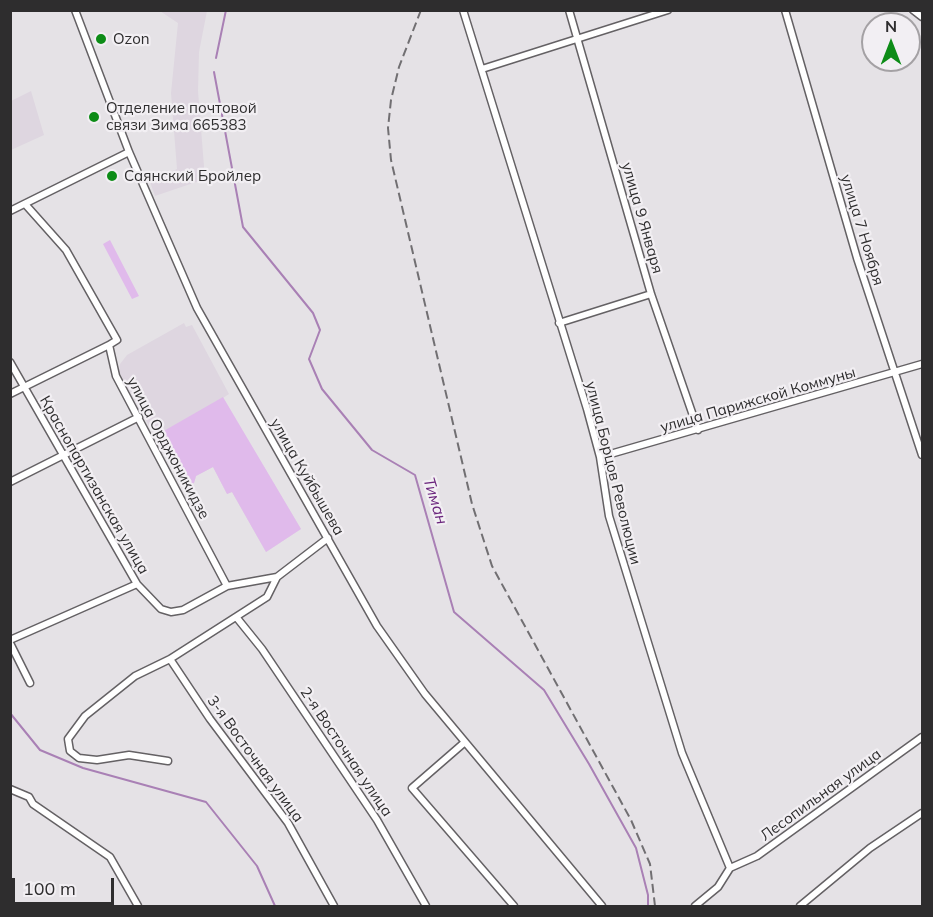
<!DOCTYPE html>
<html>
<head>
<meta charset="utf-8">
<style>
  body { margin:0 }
  #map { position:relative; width:933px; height:917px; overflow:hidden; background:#e5e2e6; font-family:Mulish,sans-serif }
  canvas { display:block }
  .frame { position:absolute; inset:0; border:12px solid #2e2d2e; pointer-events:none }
  .north { position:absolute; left:861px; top:12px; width:60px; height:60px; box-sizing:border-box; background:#f2eff3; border:2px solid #a4a1a4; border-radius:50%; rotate:0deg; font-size:16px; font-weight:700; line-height:24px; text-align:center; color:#2e2d2e }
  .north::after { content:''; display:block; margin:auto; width:21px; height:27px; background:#0d8c17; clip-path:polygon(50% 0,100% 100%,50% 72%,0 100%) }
  .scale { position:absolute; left:12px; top:878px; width:102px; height:27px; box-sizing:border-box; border:3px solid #2e2d2e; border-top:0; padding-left:8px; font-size:18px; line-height:21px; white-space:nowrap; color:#2e2d2e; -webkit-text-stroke:4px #f2eff3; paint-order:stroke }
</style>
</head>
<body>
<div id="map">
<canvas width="933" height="917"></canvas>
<div class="frame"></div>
<div class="north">N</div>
<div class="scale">100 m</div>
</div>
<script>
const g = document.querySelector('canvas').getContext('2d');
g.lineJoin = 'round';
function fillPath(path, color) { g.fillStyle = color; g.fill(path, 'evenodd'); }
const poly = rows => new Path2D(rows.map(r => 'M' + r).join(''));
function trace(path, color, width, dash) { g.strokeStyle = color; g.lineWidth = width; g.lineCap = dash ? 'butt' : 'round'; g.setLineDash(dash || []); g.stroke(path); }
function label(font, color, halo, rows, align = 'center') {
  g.font = font + ' Mulish,sans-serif'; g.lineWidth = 4.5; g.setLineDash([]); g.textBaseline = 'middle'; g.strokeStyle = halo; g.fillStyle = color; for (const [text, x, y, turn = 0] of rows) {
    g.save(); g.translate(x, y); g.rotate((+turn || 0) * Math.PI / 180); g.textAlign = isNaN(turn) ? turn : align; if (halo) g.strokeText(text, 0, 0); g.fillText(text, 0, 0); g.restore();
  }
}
const built = poly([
  [160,11,207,11,199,52,198,91,205,179,155,196,150,182,177,169,171,93,178,23],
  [31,91,44,135,11,150,11,101],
  [184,323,186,327,192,325,229,394,223,398,301,529,266,552,232,492,227,494,213,467,196,476,194,483,184,487,119,373,120,364,127,355]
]);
const green = poly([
  [110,240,139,296,132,299,103,244],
  [223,397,301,529,266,552,232,492,227,494,213,467,196,476,194,483,184,487,155,436]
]);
const stream = poly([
  [216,58,226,10],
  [214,72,243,227,313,313,320,330,309,359,322,389,372,450,415,475,454,612,544,690,589,764,636,848,648,895,648,906],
  [10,713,40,750,83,768,206,802,257,866,275,906]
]);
const street = poly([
  [75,10,129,152,197,308,377,626,425,694,602,906],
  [463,10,587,409,600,457,609,516,649,646,682,753,730,868],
  [569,10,651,294,698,430],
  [785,10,857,258,922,455],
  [913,10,922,17],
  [482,69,668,10],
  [25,204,66,250,117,340,109,345,116,376,227,586],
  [10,211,129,152],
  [559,323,651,294],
  [10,362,137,584,161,609,171,612,183,610,227,586,277,577],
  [10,394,109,345],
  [600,457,922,364],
  [10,482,139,417],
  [237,618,262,649,377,820,426,906],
  [10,640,137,584],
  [10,643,30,683],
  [170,659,210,719,288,823,334,906],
  [465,742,412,788,514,906],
  [168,761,129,755,97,760,79,758,70,751,68,739,85,716,135,676,170,659,267,597,277,577,328,538],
  [10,789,29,797,33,804,110,857,138,906],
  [730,868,757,856,922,737],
  [695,906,718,887,730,868],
  [800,906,870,848,922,813]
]);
const rail = poly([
  [421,10,399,67,391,100,388,128,391,160,472,504,492,566,631,820,650,864,655,906]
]);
const markers = [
  [101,39,6,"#0d8c17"],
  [94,117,6,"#0d8c17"],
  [112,176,6,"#0d8c17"]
];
const poiNames = [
  ["Ozon",113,39],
  ["Отделение почтовой",106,108],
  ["связи Зима 665383",106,125],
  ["Саянский Бройлер",124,176]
];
const streetNames = [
  ["улица 9 Января",642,218,74],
  ["улица 7 Ноября",862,230,73],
  ["улица Парижской Коммуны",758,400,-16],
  ["улица Орджоникидзе",168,448,62],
  ["улица Борцов Революции",613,473,76],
  ["улица Куйбышева",307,477,60],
  ["Краснопартизанская улица",94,485,60],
  ["2-я Восточная улица",346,752,56],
  ["3-я Восточная улица",255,759,54],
  ["Лесопильная улица",821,795,-36]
];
const waterNames = [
  ["Тиман",435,501,73]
];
fillPath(built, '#ded6e0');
fillPath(green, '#e0baeb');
trace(stream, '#a980b5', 2);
trace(street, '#646164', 9);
trace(street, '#fff', 6);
trace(rail, '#716f72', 2, [9, 4.5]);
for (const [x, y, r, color] of markers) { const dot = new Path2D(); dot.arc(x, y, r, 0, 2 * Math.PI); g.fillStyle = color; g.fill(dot); trace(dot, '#f2eff3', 2); }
label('15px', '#2e2d2e', '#f2eff3', poiNames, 'left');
label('15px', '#2e2d2e', '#f2eff3', streetNames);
label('italic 16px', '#6a247c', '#f2eff3', waterNames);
</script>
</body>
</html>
